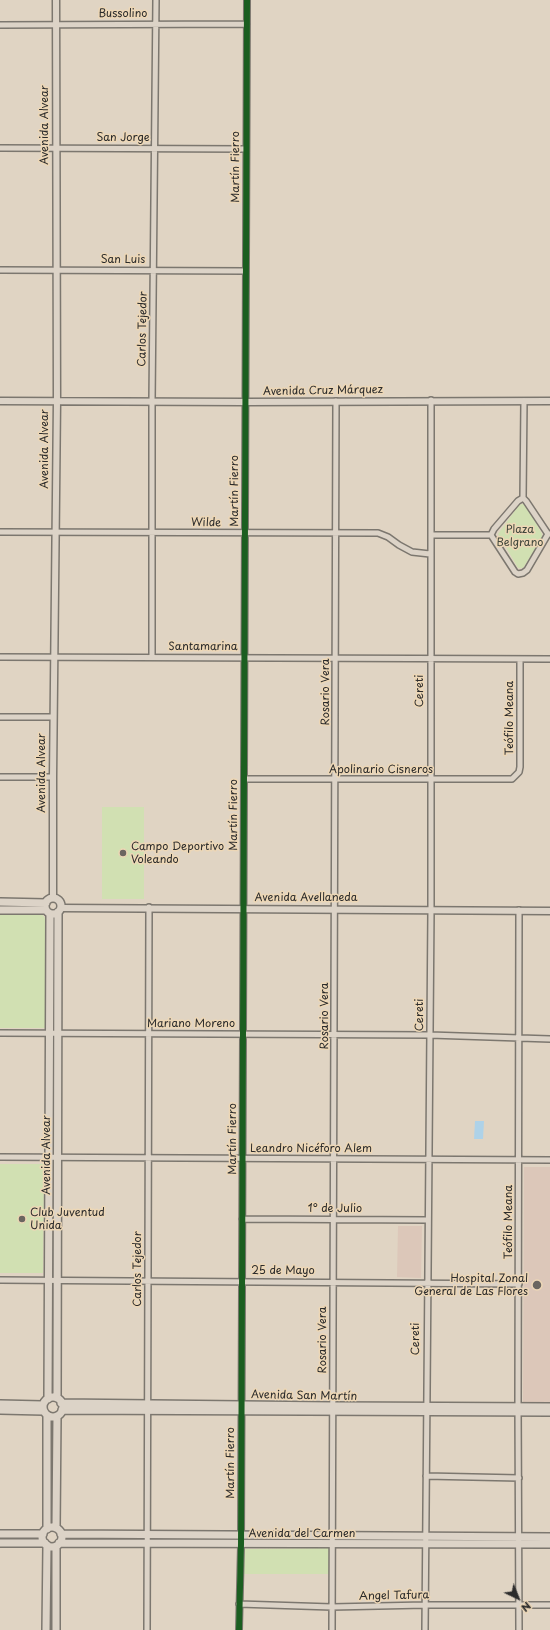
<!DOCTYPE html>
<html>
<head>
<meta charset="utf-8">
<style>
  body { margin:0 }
  #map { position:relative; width:550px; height:1630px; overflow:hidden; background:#e0d4c3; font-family:"Playpen Sans",sans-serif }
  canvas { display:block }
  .north { position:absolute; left:498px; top:1578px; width:40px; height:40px; -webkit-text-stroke:3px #edd7b6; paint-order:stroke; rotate:137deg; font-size:11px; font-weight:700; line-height:16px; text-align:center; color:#2b2b2b }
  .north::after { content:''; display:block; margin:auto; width:14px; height:18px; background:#2b2b2b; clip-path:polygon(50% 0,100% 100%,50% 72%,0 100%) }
</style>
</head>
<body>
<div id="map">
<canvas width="550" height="1630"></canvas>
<div class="north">N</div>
</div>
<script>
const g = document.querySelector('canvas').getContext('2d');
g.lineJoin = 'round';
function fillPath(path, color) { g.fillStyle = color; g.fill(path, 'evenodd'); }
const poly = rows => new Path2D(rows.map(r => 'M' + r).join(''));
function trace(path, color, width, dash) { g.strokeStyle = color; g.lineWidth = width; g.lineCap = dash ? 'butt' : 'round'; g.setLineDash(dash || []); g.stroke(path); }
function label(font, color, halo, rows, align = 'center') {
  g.font = font + ' "Playpen Sans",sans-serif'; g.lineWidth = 3; g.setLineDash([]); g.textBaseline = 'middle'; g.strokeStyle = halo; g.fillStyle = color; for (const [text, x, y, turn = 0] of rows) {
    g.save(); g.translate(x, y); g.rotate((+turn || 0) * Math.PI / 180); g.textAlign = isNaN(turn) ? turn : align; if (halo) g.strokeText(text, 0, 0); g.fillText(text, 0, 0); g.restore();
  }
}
const built = poly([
  [524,1167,550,1167,550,1402,523,1403],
  [398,1226,422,1226,421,1278,397,1277]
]);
const green = poly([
  [522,504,525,504,542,534,542,538,523,568,518,568,498,534,519,505],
  [102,807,144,807,144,899,102,899],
  [42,914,48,922,45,1028,0,1028,0,915],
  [0,1164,44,1164,43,1273,0,1273],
  [52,1288,54,1288,53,1393,51,1393],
  [52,1420,53,1420,53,1525,51,1525],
  [330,1548,330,1574,244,1574,244,1549]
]);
const water = poly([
  [475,1121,484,1121,483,1139,474,1139]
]);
const minor = poly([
  [0,25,247,24],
  [0,148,246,149],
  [0,270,246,271],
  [523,498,524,401],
  [0,532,378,533,388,537,399,545,412,552,430,554],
  [431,535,491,535,494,529,518,501,523,498,526,501,548,534,550,534],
  [491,535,515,572,518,574,523,573,527,570,548,534],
  [0,657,550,659],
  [152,657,152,401,156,0],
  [0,717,53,717],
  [0,777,53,777],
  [244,779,512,779,519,772,520,767,520,659],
  [519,910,518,1406,519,1630],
  [0,1033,430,1035,550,1039],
  [0,1157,550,1160],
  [242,1219,428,1220],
  [0,1280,519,1284],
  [426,1476,519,1478],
  [239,1604,332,1607,425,1605,550,1605],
  [147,1630,149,907],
  [239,1630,241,1544,247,0],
  [332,1630,336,401],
  [425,1630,431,910,431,400]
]);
const tertiary = poly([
  [0,401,245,402,550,401],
  [53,898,53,777,57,401,56,0],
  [61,908,550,911]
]);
const secondary = poly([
  '45 906a8 8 0 1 1 16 0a8 8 0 1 1-16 0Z',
  [0,902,46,903],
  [0,910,46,910],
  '43 1407a10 10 0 1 1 20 0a10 10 0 1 1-20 0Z',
  [57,1398,58,912],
  [48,1399,50,914],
  [61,1403,333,1406,550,1407],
  [0,1404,43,1405],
  [0,1410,43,1411],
  [62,1410,550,1412],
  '42 1537a10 10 0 1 1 20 0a10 10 0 1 1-20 0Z',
  [56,1528,57,1416],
  [47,1529,47,1415],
  [0,1534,43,1534],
  [61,1534,550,1537],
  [0,1543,45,1543],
  [59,1543,550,1544],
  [46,1630,47,1545],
  [56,1630,56,1546]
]);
const cycleway = poly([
  [239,1630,241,1544,247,0]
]);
const markers = [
  [123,853,4,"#6a6660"],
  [22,1219,4,"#6a6660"],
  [537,1285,5,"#6a6660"]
];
const streetNames = [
  ["Bussolino",123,14],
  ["Avenida Alvear",45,125,-90],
  ["San Jorge",123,138],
  ["Martín Fierro",236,167,-90],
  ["San Luis",123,260],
  ["Carlos Tejedor",143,329,-89],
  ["Avenida Cruz Márquez",323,391,-1],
  ["Avenida Alvear",45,449,-90],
  ["Martín Fierro",235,491,-90],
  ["Wilde",206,523,1],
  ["Santamarina",203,647],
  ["Cereti",420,691,-90],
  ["Rosario Vera",326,692,-90],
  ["Teófilo Meana",510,718,-90],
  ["Apolinario Cisneros",381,770],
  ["Avenida Alvear",42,773,-90],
  ["Martín Fierro",234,815,-90],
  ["Avenida Avellaneda",306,898],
  ["Cereti",420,1015,-90],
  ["Rosario Vera",325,1016,-90],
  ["Mariano Moreno",191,1024],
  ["Martín Fierro",233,1139,-90],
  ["Leandro Nicéforo Alem",311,1149],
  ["Avenida Alvear",47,1155,-90],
  ["1° de Julio",335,1209],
  ["Teófilo Meana",509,1222,-90],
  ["Carlos Tejedor",138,1269,-90],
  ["25 de Mayo",283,1271],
  ["Cereti",416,1339,-90],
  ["Rosario Vera",323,1340,-90],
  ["Avenida San Martín",304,1396,1],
  ["Martín Fierro",231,1463,-90],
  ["Avenida del Carmen",302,1534],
  ["Angel Tafura",394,1596,-1]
];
const parkNames = [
  ["Plaza",520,530],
  ["Belgrano",520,543]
];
const poiNames = [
  ["Campo Deportivo",131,847],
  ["Voleando",131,860],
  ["Club Juventud",30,1213],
  ["Unida",30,1226],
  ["Hospital Zonal",528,1279,"right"],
  ["General de Las Flores",528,1292,"right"]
];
fillPath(built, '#dcc7b9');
fillPath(green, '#d1e0b2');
fillPath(water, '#aed2e8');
trace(minor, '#7c776f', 8);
trace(tertiary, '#7c776f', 9);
trace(secondary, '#7c776f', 10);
trace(minor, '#dcd3c7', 5);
trace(tertiary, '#dcd3c7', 6);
trace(secondary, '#dcd3c7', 7);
trace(cycleway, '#1b5e20', 6);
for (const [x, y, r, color] of markers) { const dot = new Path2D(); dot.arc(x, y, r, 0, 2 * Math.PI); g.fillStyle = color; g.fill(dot); trace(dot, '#edd7b6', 1.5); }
label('11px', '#2b2b2b', '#edd7b6', streetNames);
label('11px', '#42483d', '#edd7b6', parkNames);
label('11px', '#2b2b2b', '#edd7b6', poiNames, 'left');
</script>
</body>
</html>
